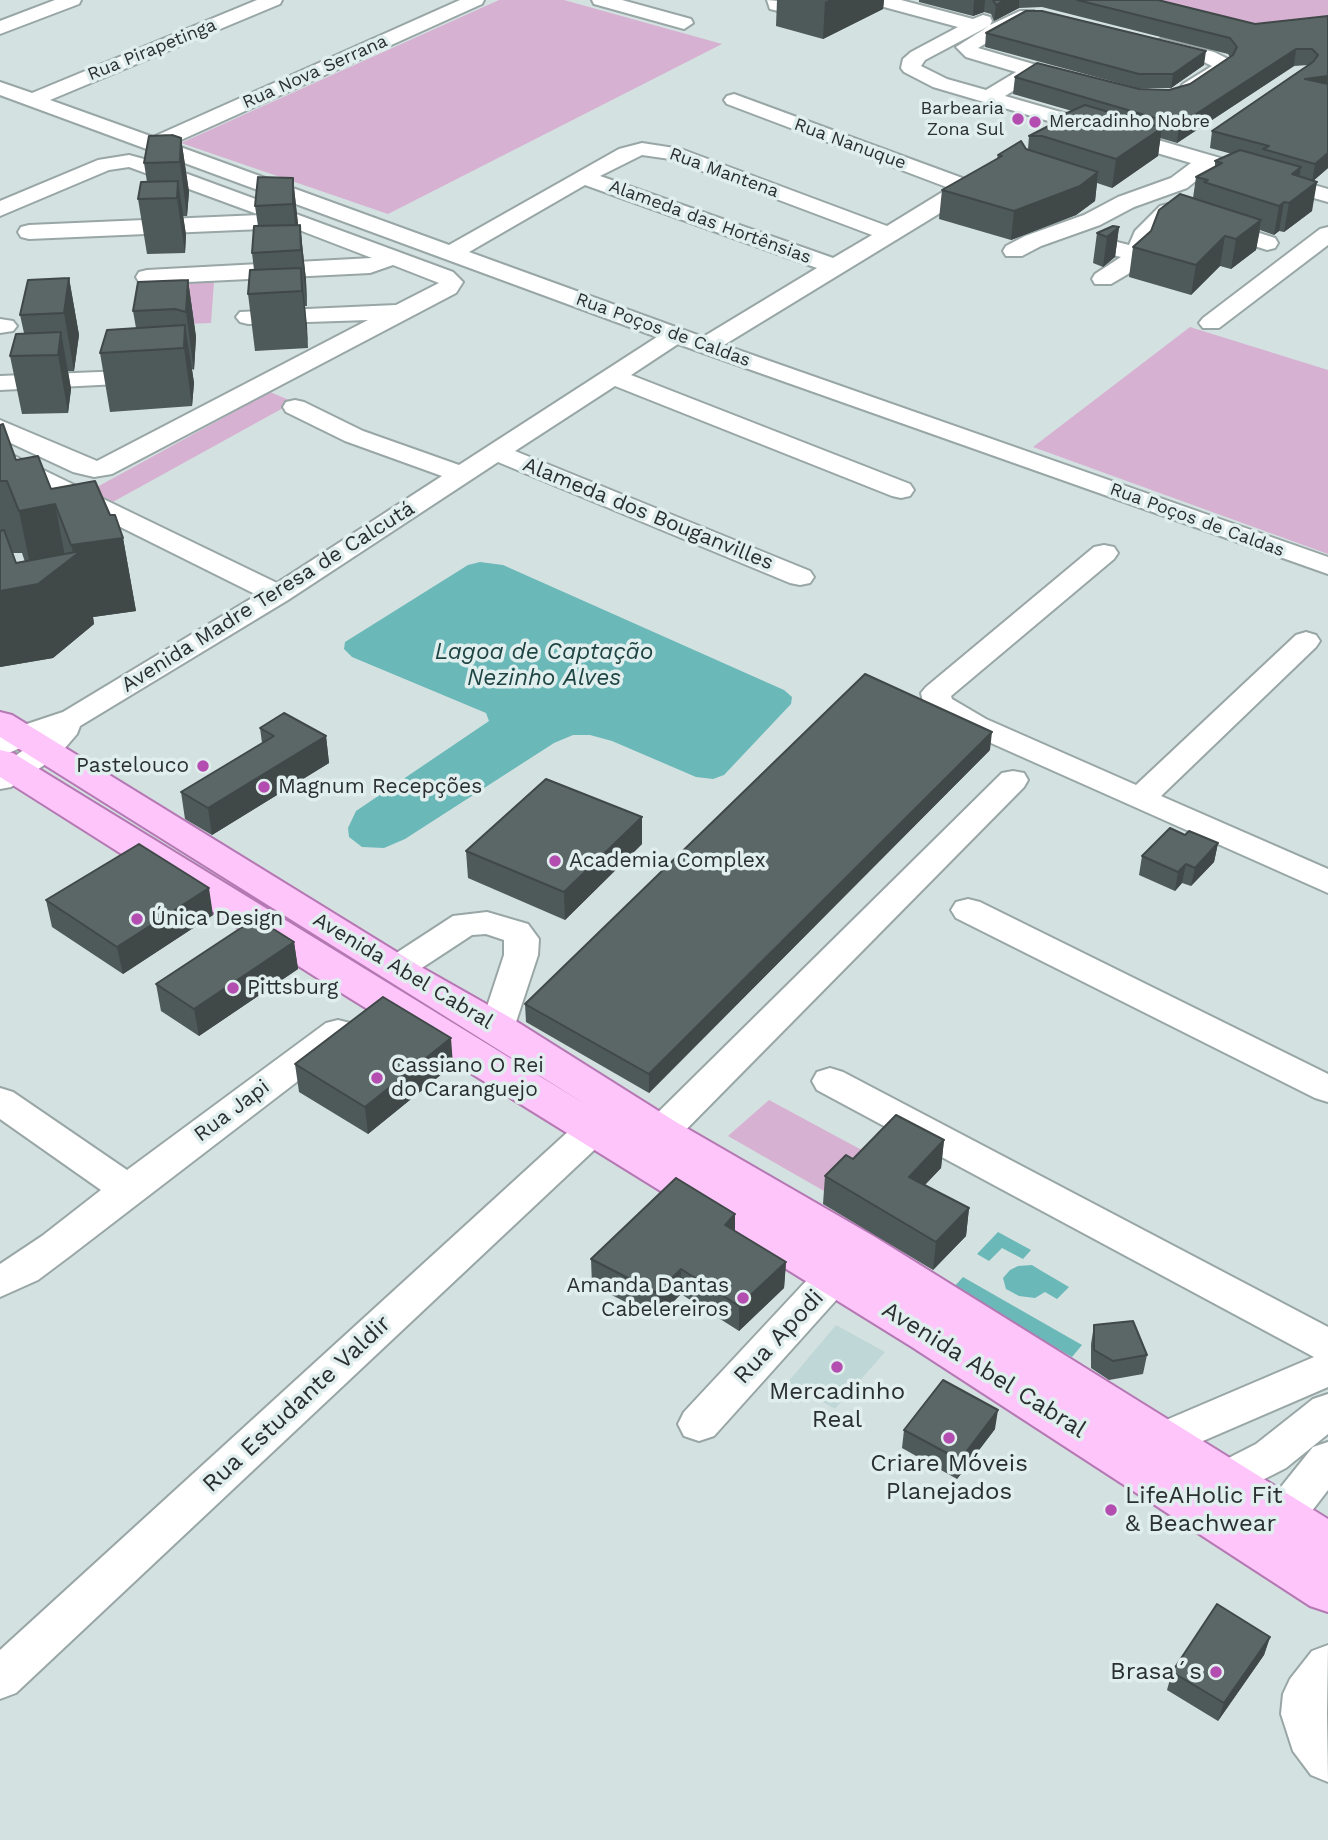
<!DOCTYPE html>
<html>
<head>
<meta charset="utf-8">
<style>
  body { margin:0 }
  canvas { display:block; background:#d4e1e1 }
</style>
</head>
<body>
<canvas width="1328" height="1840"></canvas>
<script>
const g = document.querySelector('canvas').getContext('2d');
g.lineJoin = 'round';
function fillPath(path, color) { g.fillStyle = color; g.fill(path, 'evenodd'); }
const poly = rows => new Path2D(rows.map(r => 'M' + r).join(''));
function trace(path, color, width, dash) { g.strokeStyle = color; g.lineWidth = width; g.lineCap = dash ? 'butt' : 'round'; g.setLineDash(dash || []); g.stroke(path); }
function label(font, color, halo, rows, align = 'center') {
  g.font = font + ' "Work Sans",sans-serif'; g.lineWidth = 7; g.setLineDash([]); g.textBaseline = 'middle'; g.strokeStyle = halo; g.fillStyle = color; for (const [text, x, y, turn = 0] of rows) {
    g.save(); g.translate(x, y); g.rotate((+turn || 0) * Math.PI / 180); g.textAlign = isNaN(turn) ? turn : align; if (halo) g.strokeText(text, 0, 0); g.fillText(text, 0, 0); g.restore();
  }
}
const built = poly([
  [836,1325,885,1352,835,1409,788,1382]
]);
const green = poly([
  [499,0,564,0,722,44,388,214,181,143],
  [1108,0,1328,0,1328,23,1273,28],
  [214,282,211,323,160,325,164,285],
  [1190,327,1328,370,1328,554,1033,447],
  [270,392,294,402,111,503,88,492],
  [769,1100,871,1155,831,1195,728,1136]
]);
const water = poly([
  [480,562,503,565,784,690,792,697,791,704,724,775,713,779,696,777,612,741,590,735,573,735,554,743,405,839,384,848,362,847,349,837,348,828,356,811,489,721,486,713,352,657,344,649,345,642,468,565],
  [998,1232,1031,1250,1023,1259,1002,1248,989,1261,977,1254],
  [1032,1265,1040,1270,1069,1287,1057,1299,1045,1292,1035,1298,1019,1296,1006,1289,1003,1278,1010,1270,1018,1266],
  [963,1277,1082,1345,1072,1357,953,1288]
]);
const minor = poly([
  [55,0,81,0,79,4,0,34,0,21,55,0],
  [257,0,282,0,280,4,50,100,153,137,460,0,484,0,482,4,172,144,449,245,619,149,642,143,681,149,887,226,949,188,727,104,724,100,727,96,734,94,965,179,978,174,986,175,989,180,986,185,724,345,1328,557,1328,574,678,344,631,375,910,484,914,490,910,496,901,498,892,496,615,386,515,451,810,571,814,577,810,583,800,585,790,583,498,462,288,600,80,726,77,734,58,756,11,787,0,789,0,766,40,739,0,757,0,735,12,729,63,712,257,595,0,467,0,449,277,583,442,476,345,441,286,412,283,407,286,402,295,400,304,402,363,431,459,465,657,337,0,95,0,82,32,93,257,0],
  [642,155,670,159,872,235,833,258,600,176,642,155],
  [585,185,817,268,703,337,469,252,585,185],
  [592,0,622,0,691,19,693,23,684,29,594,4,592,0],
  [767,0,789,2,824,0,822,4,790,14,770,9,767,0],
  [871,0,901,0,973,19,983,15,990,17,992,21,990,25,1020,11,1034,11,1036,15,1034,19,1015,26,978,48,1064,73,1067,77,1057,83,1035,77,1005,96,1328,189,1328,202,1211,169,1187,188,1134,207,1100,225,1041,246,1022,256,1006,256,1003,251,1006,246,1025,236,1084,215,1118,197,1171,178,1191,163,933,87,904,72,901,68,903,59,911,52,958,27,873,4,871,0],
  [989,26,956,47,966,57,1016,72,986,90,947,79,921,66,925,60,989,26],
  [1161,39,1214,52,1228,59,1232,68,1197,92,1183,92,1180,88,1183,84,1212,66,1200,60,1154,49,1151,45,1161,39],
  [129,155,155,162,453,272,463,282,456,293,112,474,94,477,73,472,0,438,0,420,97,461,368,320,248,324,240,322,236,317,240,312,396,305,439,283,393,265,370,273,147,284,139,282,136,277,139,272,147,270,372,258,281,223,262,229,29,239,21,237,18,232,21,227,29,225,260,215,129,167,109,170,0,216,0,201,98,160,129,155],
  [1168,204,1275,238,1278,243,1275,248,1267,250,1172,219,1153,238,1145,259,1128,274,1111,284,1095,284,1092,279,1095,274,1121,257,1109,254,1106,249,1109,244,1117,242,1129,245,1135,231,1160,206,1168,204],
  [1328,227,1328,245,1219,328,1203,328,1199,323,1203,318,1320,229,1328,227],
  [0,319,13,321,17,326,13,331,0,333,0,319],
  [149,370,158,372,161,377,158,382,0,390,0,376,149,370],
  [1104,545,1114,547,1118,553,1114,559,951,696,952,699,986,719,1136,785,1296,635,1306,632,1316,635,1320,641,1316,647,1161,796,1328,869,1328,893,964,731,934,715,923,702,921,693,926,687,1094,547,1104,545],
  [1013,771,1024,773,1028,780,1024,787,655,1161,642,1164,629,1161,624,1151,629,1141,1002,773,1013,771],
  [968,899,980,902,1328,1074,1328,1102,1315,1098,956,918,951,910,956,902,968,899],
  [487,912,528,924,539,939,538,955,514,1028,509,1037,497,1040,485,1037,480,1028,504,955,504,940,486,934,472,935,408,977,396,980,384,977,379,969,384,961,453,916,487,912],
  [338,1020,350,1023,356,1032,350,1041,70,1256,38,1280,0,1297,0,1264,42,1236,101,1190,0,1119,0,1088,13,1092,127,1170,326,1023,338,1020],
  [830,1068,843,1072,1328,1327,1328,1387,1175,1453,1160,1458,1145,1453,1139,1441,1145,1429,1314,1357,817,1090,812,1081,817,1072,830,1068],
  [595,1115,608,1119,613,1128,608,1137,16,1693,0,1699,0,1650,582,1119,595,1115],
  [850,1244,864,1249,869,1259,864,1269,714,1436,699,1441,684,1436,678,1424,684,1412,836,1249,850,1244],
  [1328,1394,1328,1434,1286,1468,1239,1492,1224,1498,1209,1492,1203,1480,1209,1468,1256,1444,1313,1399,1328,1394],
  [1328,1442,1328,1490,1298,1529,1283,1534,1268,1529,1262,1516,1268,1503,1313,1447,1328,1442],
  [1328,1645,1327,1714,1328,1782,1311,1775,1293,1751,1281,1714,1283,1694,1290,1679,1312,1651,1328,1645]
]);
const major = poly([
  [0,712,12,715,421,967,511,1018,676,1122,875,1237,1328,1519,1328,1612,1310,1606,912,1347,319,979,0,777,0,750,13,753,585,1104,0,737,0,712]
]);
const wall = poly([
  [777,0,884,0,883,9,823,39,776,26],
  [919,0,1159,0,1255,24,1328,16,1328,168,1313,181,1312,211,1284,232,1279,231,1274,235,1260,230,1256,250,1231,269,1220,266,1191,295,1129,277,1133,247,1193,198,1196,177,1215,167,1215,161,1232,154,1210,148,1212,131,1308,65,1294,66,1177,143,1160,138,1158,156,1112,188,1097,183,1095,201,1076,215,1011,240,939,219,942,190,997,159,998,155,1028,149,1029,136,1058,121,1058,117,1072,111,1013,94,1015,77,1137,88,985,47,986,33,1204,65,1171,88,1137,88,1169,90,1190,84,1230,57,1228,54,1042,7,1019,8,994,21,991,14,984,12,973,16,919,2],
  [181,138,189,192,187,216,183,216,186,235,185,253,147,254,138,199,147,182,144,163],
  [293,178,298,225,300,225,306,280,307,306,305,306,308,348,255,351,248,294,254,270,252,253,258,226,255,206],
  [1119,227,1115,257,1103,267,1093,263,1097,233],
  [69,278,79,335,74,371,68,371,71,389,68,413,22,414,10,356,24,333,20,315],
  [188,280,196,337,194,370,192,369,194,383,192,406,110,412,100,353,136,328,133,311],
  [0,425,16,460,51,489,123,538,136,611,93,617,94,624,53,658,0,667],
  [12,553,22,553,25,562,16,563],
  [260,728,326,736,329,763,212,835,185,819,181,792,262,743],
  [990,750,649,1093,526,1022,525,1004],
  [1185,835,1218,843,1214,862,1191,886,1182,883,1175,891,1139,875,1142,856],
  [642,844,565,920,468,878,466,851],
  [46,900,213,915,123,974,52,927],
  [294,942,298,969,199,1036,161,1011,156,984],
  [295,1064,453,1065,368,1134,299,1092],
  [944,1140,941,1168,925,1185,969,1208,966,1236,933,1270,823,1204,825,1176,853,1159],
  [735,1231,786,1262,784,1288,739,1331,681,1294,657,1318,592,1285,591,1259],
  [1094,1325,1147,1355,1143,1374,1109,1380,1091,1368,1091,1344],
  [995,1429,957,1479,902,1448,904,1430],
  [1270,1637,1264,1655,1218,1721,1167,1690,1172,1672]
]);
const shadedWall = poly([
  [829,0,884,0,883,9,823,39,825,2],
  [974,0,985,0,984,12,973,16],
  [1005,0,1019,0,1019,8,994,21,996,5],
  [1296,49,1294,66,1177,143,1179,125],
  [1206,51,1204,65,1171,88,1173,74],
  [1328,76,1328,93,1305,79],
  [1162,128,1158,156,1112,188,1116,159],
  [181,138,189,192,187,216,180,162],
  [1328,153,1328,168,1312,182,1315,164],
  [1301,167,1296,196,1287,203,1292,174],
  [1098,172,1095,201,1076,215,1011,240,1014,211],
  [293,178,299,233,298,251,293,204],
  [178,181,186,235,185,253,177,198],
  [1317,182,1312,211,1284,232,1289,203],
  [1284,202,1279,231,1274,235,1279,206],
  [1261,220,1256,250,1231,269,1236,239],
  [300,225,306,280,307,306,301,250],
  [1119,227,1115,257,1103,267,1107,237],
  [1225,236,1220,266,1191,295,1196,265],
  [301,268,307,325,308,348,302,291],
  [69,278,79,335,74,371,64,313],
  [188,280,196,337,194,370,186,312],
  [185,325,194,383,192,406,184,348],
  [61,332,71,389,68,413,58,355],
  [55,504,66,562,74,556,71,545,123,538,136,611,93,617,94,624,53,658,0,667,0,591,34,584,19,511],
  [992,732,990,750,649,1093,649,1074],
  [326,736,329,763,212,835,208,808],
  [642,817,642,844,565,920,564,892],
  [1218,843,1214,862,1191,886,1195,868],
  [1186,864,1182,883,1175,891,1178,872],
  [209,888,213,915,123,974,117,947],
  [294,942,298,969,199,1036,194,1009],
  [451,1038,453,1065,368,1134,365,1107],
  [944,1140,941,1168,906,1204,909,1177],
  [969,1208,966,1236,933,1270,936,1242],
  [735,1214,735,1240,725,1225],
  [786,1262,784,1288,739,1331,739,1306],
  [681,1269,681,1294,657,1318,657,1293],
  [998,1410,995,1429,957,1479,960,1460],
  [1270,1637,1264,1655,1218,1721,1224,1703]
]);
const building = poly([
  [993,0,1005,0,996,5,993,0],
  [1077,0,1158,0,1255,24,1328,16,1328,76,1305,79,1328,84,1328,153,1315,164,1263,149,1269,146,1212,131,1313,62,1318,55,1312,49,1296,49,1179,125,1015,77,1037,63,1139,89,1169,90,1190,84,1233,55,1237,47,1230,38,1077,0],
  [1026,11,1042,11,1206,51,1173,74,1139,74,986,33,1026,11],
  [1085,105,1162,128,1116,159,1042,136,1029,136,1064,118,1058,117,1085,105],
  [172,135,181,138,180,162,144,163,149,136,172,135],
  [1021,141,1026,149,1098,172,1080,186,1014,211,942,190,1002,156,998,155,1021,141],
  [1240,150,1301,167,1292,174,1317,182,1289,203,1284,202,1279,206,1204,182,1208,180,1196,177,1222,163,1215,161,1240,150],
  [258,177,293,178,293,204,255,206,258,177],
  [178,181,177,198,138,199,141,182,178,181],
  [1180,194,1261,220,1236,239,1225,236,1196,265,1133,247,1151,231,1159,210,1180,194],
  [300,225,301,250,252,253,254,226,300,225],
  [1113,226,1119,227,1107,237,1097,233,1113,226],
  [301,268,302,291,248,294,250,270,301,268],
  [69,278,64,313,20,315,28,280,69,278],
  [188,280,186,312,175,309,133,311,138,282,188,280],
  [185,325,184,348,100,353,107,330,185,325],
  [61,332,58,355,10,356,16,334,61,332],
  [3,424,16,460,38,456,51,489,95,481,110,515,115,515,123,538,71,545,55,504,19,511,7,481,0,481,0,425,3,424],
  [4,530,16,563,81,551,38,584,0,591,0,531,4,530],
  [865,674,992,732,649,1074,525,1004,865,674],
  [284,713,326,736,208,808,181,792,274,736,260,728,284,713],
  [546,779,642,817,564,892,466,851,546,779],
  [1170,828,1185,835,1189,831,1218,843,1195,868,1186,864,1178,872,1142,856,1170,828],
  [139,844,209,888,117,947,46,900,139,844],
  [256,918,294,942,194,1009,156,984,256,918],
  [383,997,451,1038,365,1107,295,1064,383,997],
  [896,1115,944,1140,909,1177,969,1208,936,1242,825,1176,846,1155,853,1159,896,1115],
  [676,1178,735,1214,725,1225,786,1262,739,1306,681,1269,657,1293,591,1259,676,1178],
  [1133,1321,1147,1355,1113,1361,1094,1350,1094,1325,1133,1321],
  [943,1380,998,1410,960,1460,904,1430,943,1380],
  [1217,1604,1270,1637,1224,1703,1172,1672,1217,1604]
]);
const markers = [
  [1018,119,7,"#b44db0"],
  [1035,122,7,"#b44db0"],
  [203,766,7,"#b44db0"],
  [264,787,7,"#b44db0"],
  [555,861,7,"#b44db0"],
  [137,919,7,"#b44db0"],
  [233,988,7,"#b44db0"],
  [377,1078,7,"#b44db0"],
  [743,1298,7,"#b44db0"],
  [837,1367,7,"#b44db0"],
  [949,1438,7,"#b44db0"],
  [1111,1510,7,"#b44db0"],
  [1216,1672,7,"#b44db0"]
];
const farStreetnames = [
  ["Rua Pirapetinga",152,50,-22],
  ["Rua Nova Serrana",315,72,-24],
  ["Rua Nanuque",850,144,20],
  ["Rua Mantena",724,173,20],
  ["Alameda das Hortênsias",710,222,20],
  ["Rua Poços de Caldas",663,330,20],
  ["Rua Poços de Caldas",1197,520,20]
];
const farPoinames = [
  ["Barbearia",1004,109],
  ["Zona Sul",1004,130],
  ["Mercadinho Nobre",1049,122,"left"]
];
const streetNames = [
  ["Alameda dos Bouganvilles",648,514,22],
  ["Avenida Madre Teresa de Calcutá",268,597,-32],
  ["Avenida Abel Cabral",403,971,31],
  ["Rua Japi",232,1111,-37]
];
const poiNames = [
  ["Pastelouco",189,766,"right"],
  ["Magnum Recepções",278,787],
  ["Academia Complex",569,861],
  ["Única Design",151,919],
  ["Pittsburg",247,988],
  ["Cassiano O Rei",391,1066],
  ["do Caranguejo",391,1090],
  ["Amanda Dantas",729,1286,"right"],
  ["Cabelereiros",729,1310,"right"]
];
const waterNames = [
  ["Lagoa de Captação",544,652],
  ["Nezinho Alves",544,678]
];
const nearStreetnames = [
  ["Rua Apodi",779,1337,-47],
  ["Avenida Abel Cabral",984,1370,32],
  ["Rua Estudante Valdir",297,1404,-43]
];
const nearPoinames = [
  ["Mercadinho",837,1392],
  ["Real",837,1420],
  ["Criare Móveis",949,1464],
  ["Planejados",949,1492],
  ["LifeAHolic Fit",1125,1496,"left"],
  ["& Beachwear",1125,1524,"left"],
  ["Brasa´s",1202,1672,"right"]
];
fillPath(built, '#c0d7d7');
fillPath(green, '#d6b1d2');
fillPath(water, '#6bb8b9');
trace(minor, '#99a6a6', 4);
trace(major, '#b478b2', 4);
fillPath(minor, '#fff');
fillPath(major, '#fec5fb');
fillPath(wall, '#4e5959');
fillPath(shadedWall, '#404848');
fillPath(building, '#5b6767');
trace(building, '#404848', 2);
for (const [x, y, r, color] of markers) { const dot = new Path2D(); dot.arc(x, y, r, 0, 2 * Math.PI); g.fillStyle = color; g.fill(dot); trace(dot, '#e1eeee', 2.5); }
label('18px', '#2a2f2f', '#e1eeee', farStreetnames);
label('18px', '#2a2f2f', '#e1eeee', farPoinames, 'right');
label('21px', '#2a2f2f', '#e1eeee', streetNames);
label('21px', '#2a2f2f', '#e1eeee', poiNames, 'left');
label('italic 23px', '#1f4444', '#e1eeee', waterNames);
label('24px', '#2a2f2f', '#e1eeee', nearStreetnames);
label('24px', '#2a2f2f', '#e1eeee', nearPoinames);
</script>
</body>
</html>
